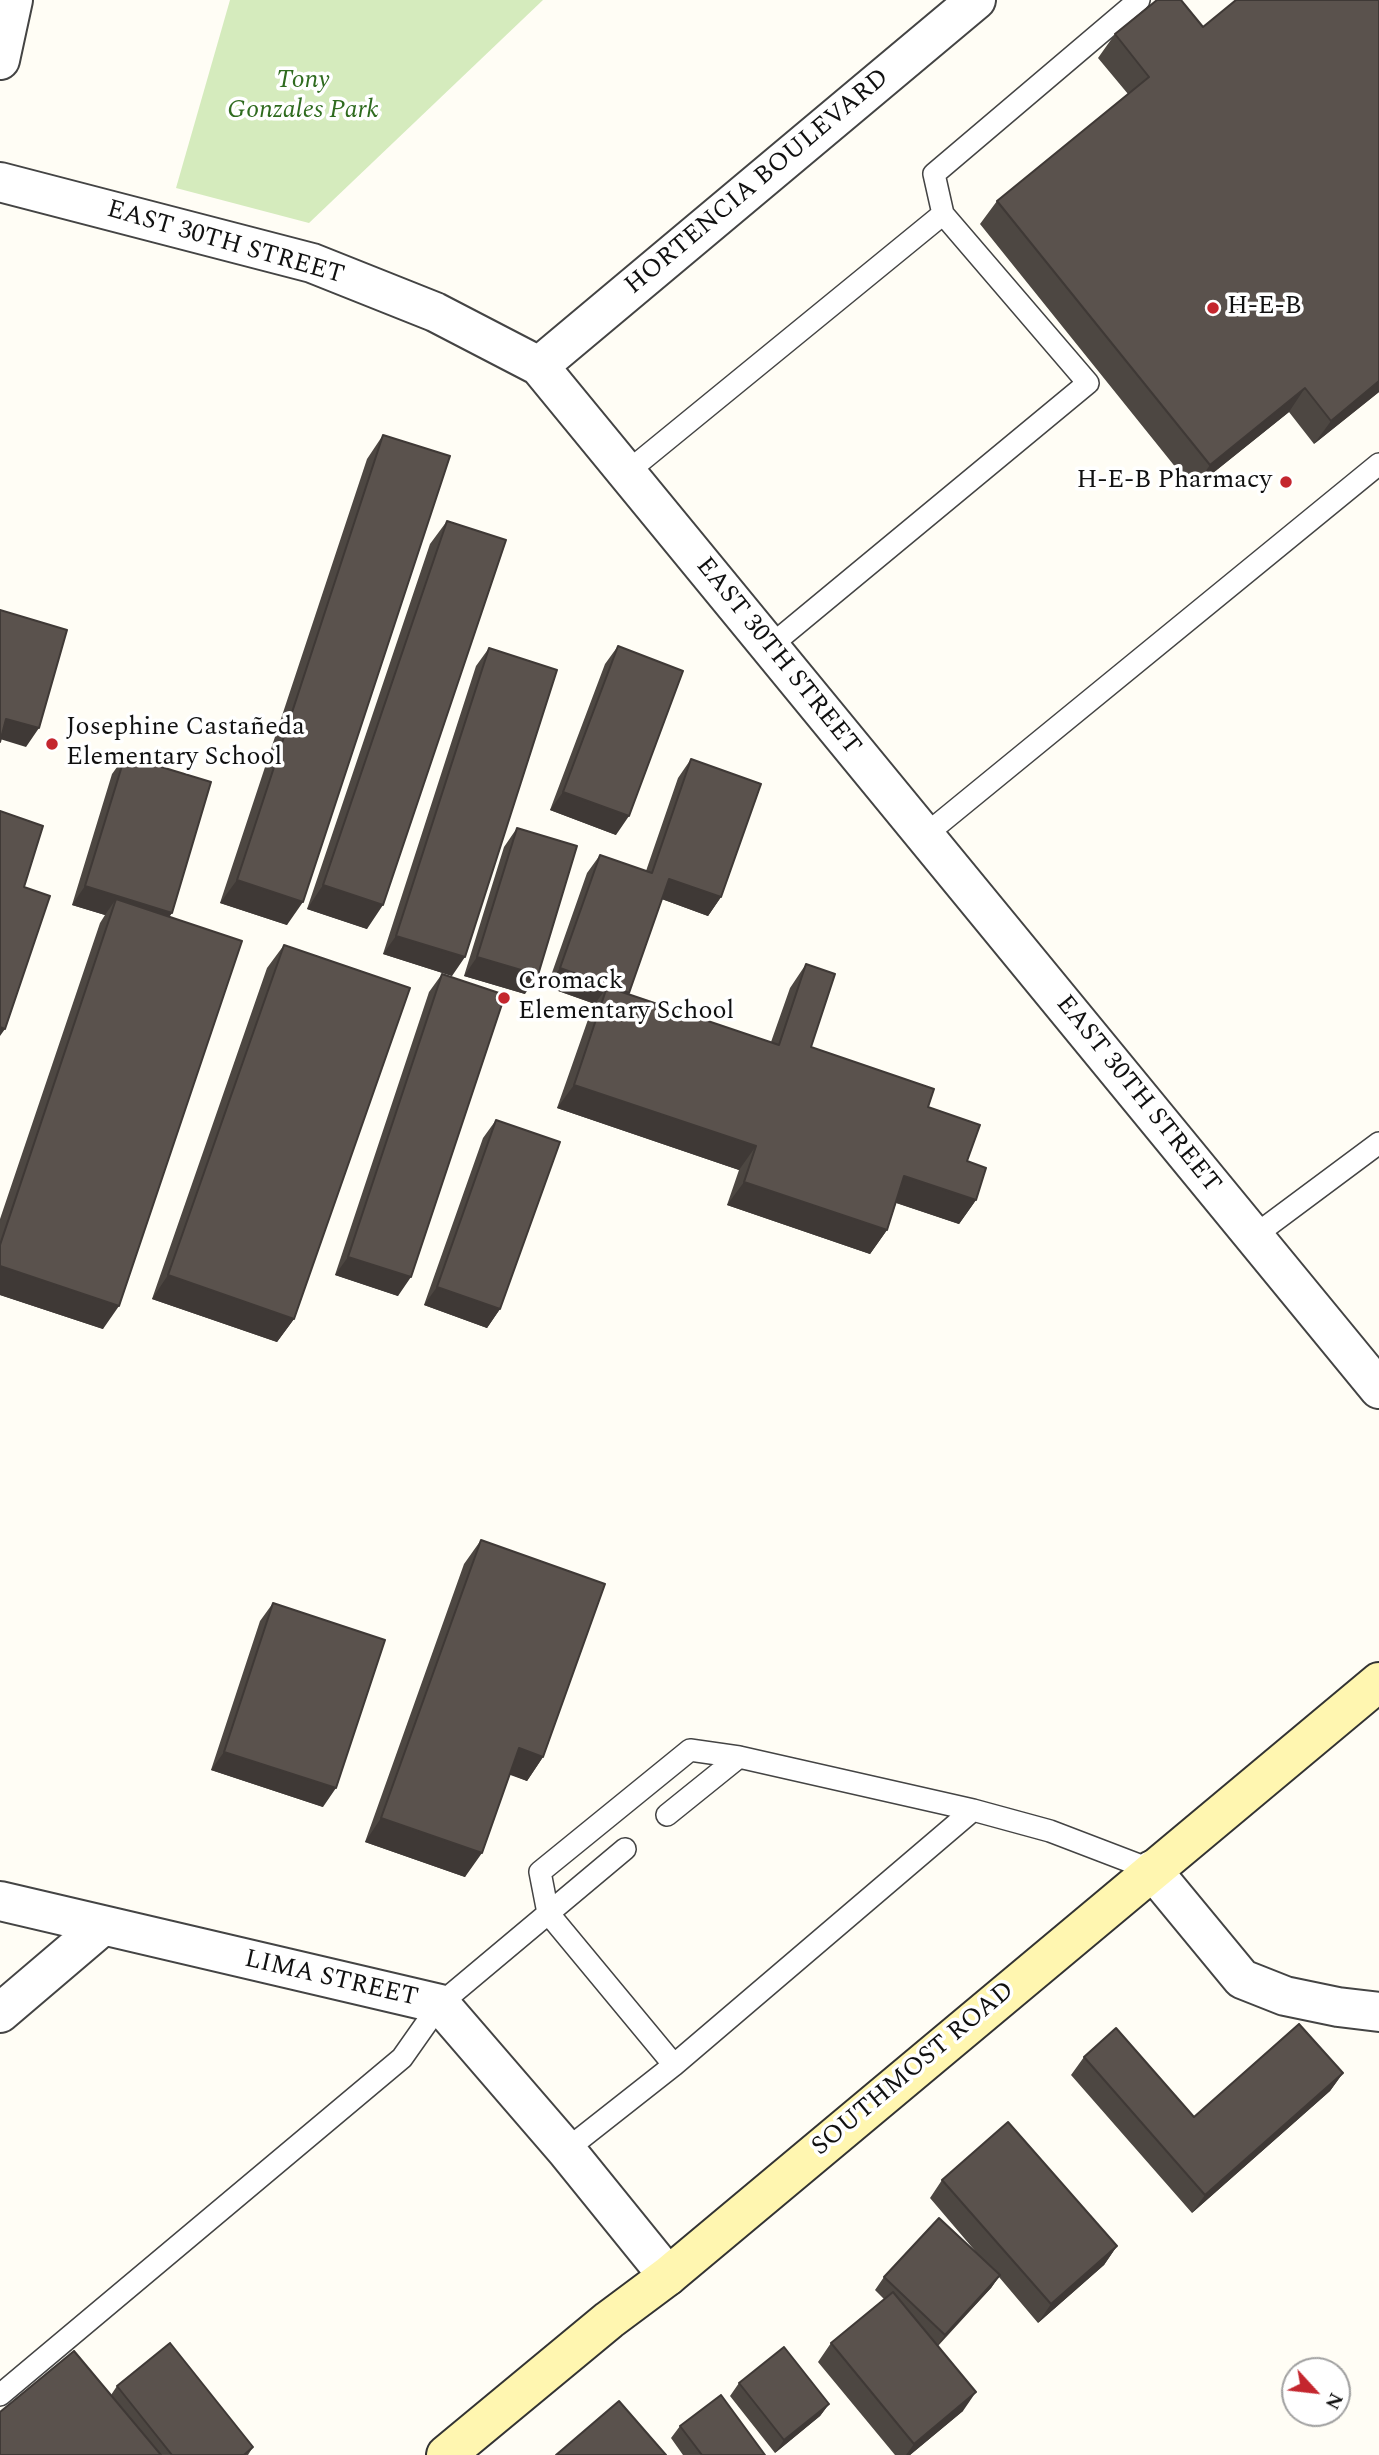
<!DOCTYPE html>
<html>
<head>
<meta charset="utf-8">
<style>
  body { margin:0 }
  #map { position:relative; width:1379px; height:2455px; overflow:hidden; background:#fffdf5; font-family:Spectral,serif }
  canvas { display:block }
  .north { position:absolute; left:1281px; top:2357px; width:70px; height:70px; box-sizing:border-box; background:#fff; border:2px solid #a0a0a0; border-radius:50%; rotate:117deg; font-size:19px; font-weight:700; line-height:28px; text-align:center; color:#111 }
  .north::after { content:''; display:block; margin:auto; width:24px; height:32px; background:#c4262e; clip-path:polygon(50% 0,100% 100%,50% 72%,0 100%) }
</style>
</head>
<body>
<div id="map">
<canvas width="1379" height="2455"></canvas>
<div class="north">N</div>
</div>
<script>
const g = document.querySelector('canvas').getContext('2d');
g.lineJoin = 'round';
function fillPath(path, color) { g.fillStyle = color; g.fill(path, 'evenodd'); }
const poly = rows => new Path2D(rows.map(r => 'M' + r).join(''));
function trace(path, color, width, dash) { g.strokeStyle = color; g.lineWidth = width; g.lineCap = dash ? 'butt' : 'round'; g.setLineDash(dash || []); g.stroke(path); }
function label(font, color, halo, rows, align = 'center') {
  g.font = font + ' Spectral,serif'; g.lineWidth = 7; g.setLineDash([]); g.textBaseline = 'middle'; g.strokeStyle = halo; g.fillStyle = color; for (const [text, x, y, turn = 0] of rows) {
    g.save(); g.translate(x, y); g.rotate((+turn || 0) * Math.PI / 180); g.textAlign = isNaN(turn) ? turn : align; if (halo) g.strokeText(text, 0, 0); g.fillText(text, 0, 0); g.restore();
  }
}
const green = poly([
  [230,0,543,0,309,223,176,188]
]);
const service = poly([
  [943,214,934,174,1139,0],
  [626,473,943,214,1088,383,769,647],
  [924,836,1379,464],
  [1254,1236,1379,1143],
  [667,1815,739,1757,973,1810],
  [674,2065,548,1913,540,1872,690,1750,739,1757],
  [566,2150,674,2065,973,1810,1050,1831,1152,1870],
  [0,2395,402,2058,440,2004,625,1849]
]);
const minor = poly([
  [0,60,13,0],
  [0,1901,440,2004,566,2150,668,2276],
  [0,2013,101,1927]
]);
const tertiary = poly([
  [0,182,312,263,435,312,539,366,1379,1389],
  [539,366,976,0],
  [1152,1870,1242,1979,1285,1996,1338,2007,1379,2012]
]);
const secondary = poly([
  [446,2455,609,2320,668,2276,1379,1682]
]);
const wall = poly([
  [1203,27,1379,392,1314,444,1289,412,1193,489,980,224,997,201,1128,94,1098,58,1115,34],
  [383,435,287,925,220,903,367,459],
  [447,521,367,929,307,909,430,544],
  [618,646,616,835,550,810,605,664],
  [489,648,452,976,383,954,476,666],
  [125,756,172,913,169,917,103,1329,0,1295,0,1219,100,923,105,915,72,905,112,774],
  [691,759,721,897,708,916,662,899,628,994,771,1042,790,988,806,964,811,1047,928,1107,967,1161,976,1200,959,1224,896,1203,887,1230,870,1254,727,1205,739,1170,557,1108,591,1011,595,1004,547,987,587,873,600,855,646,871,678,778],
  [517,828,525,994,464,976,504,847],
  [284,945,294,1319,277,1342,152,1299,267,968],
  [442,974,398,1296,335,1275,429,992],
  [496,1120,500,1309,487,1328,424,1305,483,1138],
  [481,1540,543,1757,527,1781,510,1774,465,1877,365,1842,464,1564],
  [273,1603,323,1807,211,1770,260,1621],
  [1084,2057,1194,2117,1343,2073,1330,2091,1192,2213,1071,2075],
  [942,2180,1117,2246,1104,2265,1038,2323,999,2277,991,2288,938,2346,963,2411,910,2455,895,2455,818,2362,831,2343,884,2299,875,2290,884,2277,982,2259,930,2198],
  [739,2383,829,2404,820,2416,775,2453,730,2396],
  [117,2386,253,2447,248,2455,0,2455,111,2395],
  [680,2426,765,2455,683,2455,671,2438]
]);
const shadedWall = poly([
  [1379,381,1379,392,1314,444,1331,421],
  [1305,388,1289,412,1193,489,1210,465],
  [6,719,39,728,26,747,0,739],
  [563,792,629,816,616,835,550,810],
  [669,879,721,897,708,916,656,897],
  [237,880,303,902,287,925,220,903],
  [323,885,383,905,367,929,307,909],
  [85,886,172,913,159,931,116,899,105,915,72,905],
  [396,936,465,957,452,976,383,954],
  [477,957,538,975,525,994,464,976],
  [560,968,629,993,616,1011,607,987,595,1004,547,987],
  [0,1027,5,1029,0,1036],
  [574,1085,756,1146,739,1170,557,1108],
  [904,1176,976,1200,959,1224,888,1200],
  [744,1182,887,1230,870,1254,727,1205],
  [348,1257,411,1277,398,1296,335,1275],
  [0,1266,119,1306,103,1329,0,1295],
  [168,1275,294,1319,277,1342,152,1299],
  [437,1287,500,1309,487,1328,424,1305],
  [519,1748,543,1757,527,1781,502,1772],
  [224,1752,336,1788,323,1807,211,1770],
  [381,1818,482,1853,465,1877,365,1842],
  [1343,2073,1330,2091,1192,2213,1205,2195],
  [1117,2246,1104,2265,1038,2323,1051,2304],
  [1000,2275,991,2288,936,2347,945,2335],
  [976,2392,963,2411,910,2455,906,2455,914,2444],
  [829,2404,820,2416,775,2453,784,2440]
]);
const building = poly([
  [1157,0,1181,0,1203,27,1236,0,1379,0,1379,381,1331,421,1305,388,1210,465,997,201,1149,77,1115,34,1157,0],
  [383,435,450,456,303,902,237,880,383,435],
  [447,521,506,540,383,905,323,885,447,521],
  [0,610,67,630,39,728,6,719,0,742,0,610],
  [618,646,683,671,629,816,563,792,618,646],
  [489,648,557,670,465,957,396,936,489,648],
  [125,756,211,782,172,913,85,886,125,756],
  [691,759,761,784,721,897,669,879,629,993,560,968,600,855,652,873,691,759],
  [0,811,43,826,24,887,50,896,5,1029,0,1027,0,811],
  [517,828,577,846,538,975,477,957,517,828],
  [116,899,242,941,119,1306,0,1266,0,1245,116,899],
  [284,945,410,988,294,1319,168,1275,284,945],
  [806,964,835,974,811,1047,934,1089,928,1107,980,1125,967,1161,986,1168,976,1200,904,1176,887,1230,744,1182,756,1146,574,1085,607,987,779,1045,806,964],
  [442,974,505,995,411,1277,348,1257,442,974],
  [496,1120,560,1142,500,1309,437,1287,496,1120],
  [481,1540,605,1584,543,1757,519,1748,482,1853,381,1818,481,1540],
  [273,1603,385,1640,336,1788,224,1752,273,1603],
  [1299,2024,1343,2073,1205,2195,1084,2057,1116,2028,1194,2117,1299,2024],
  [1008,2122,1117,2246,1051,2304,942,2180,1008,2122],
  [939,2218,1000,2275,945,2335,884,2277,939,2218],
  [893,2292,976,2392,914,2444,831,2343,893,2292],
  [170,2343,253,2447,244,2455,172,2455,117,2386,170,2343],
  [784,2347,829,2404,784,2440,739,2383,784,2347],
  [74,2351,161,2455,0,2455,0,2412,74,2351],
  [721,2395,765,2455,702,2455,680,2426,721,2395],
  [619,2401,666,2455,556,2455,619,2401]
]);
const markers = [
  [1213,308,7,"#c4262e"],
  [1286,482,7,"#c4262e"],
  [52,744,7,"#c4262e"],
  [504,998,7,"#c4262e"]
];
const parkNames = [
  ["Tony",303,82],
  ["Gonzales Park",303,112]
];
const streetNames = [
  ["HORTENCIA BOULEVARD",758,183,-40],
  ["EAST 30TH STREET",225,244,16],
  ["EAST 30TH STREET",777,657,51],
  ["EAST 30TH STREET",1137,1095,51],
  ["LIMA STREET",331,1980,13],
  ["SOUTHMOST ROAD",914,2070,-40]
];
const poiNames = [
  ["H-E-B",1227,308],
  ["H-E-B Pharmacy",1272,482,"right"],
  ["Josephine Castañeda",66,729],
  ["Elementary School",66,759],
  ["Cromack",518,983],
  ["Elementary School",518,1013]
];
fillPath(green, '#d5ebbd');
trace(service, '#444', 24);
trace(minor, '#444', 42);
trace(tertiary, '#444', 42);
trace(secondary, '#333', 42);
trace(service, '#fff', 21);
trace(minor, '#fff', 38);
trace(tertiary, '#fff', 38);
trace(secondary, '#fff6b0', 38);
fillPath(wall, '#4d4742');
fillPath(shadedWall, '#3f3936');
fillPath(building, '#5a524d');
trace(building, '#3f3936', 2);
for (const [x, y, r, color] of markers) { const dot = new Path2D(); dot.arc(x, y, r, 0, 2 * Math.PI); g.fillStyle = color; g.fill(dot); trace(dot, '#fff', 2.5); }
label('italic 26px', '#2f6b1f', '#fff', parkNames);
label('26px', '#111', '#fff', streetNames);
label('26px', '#111', '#fff', poiNames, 'left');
</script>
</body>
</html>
